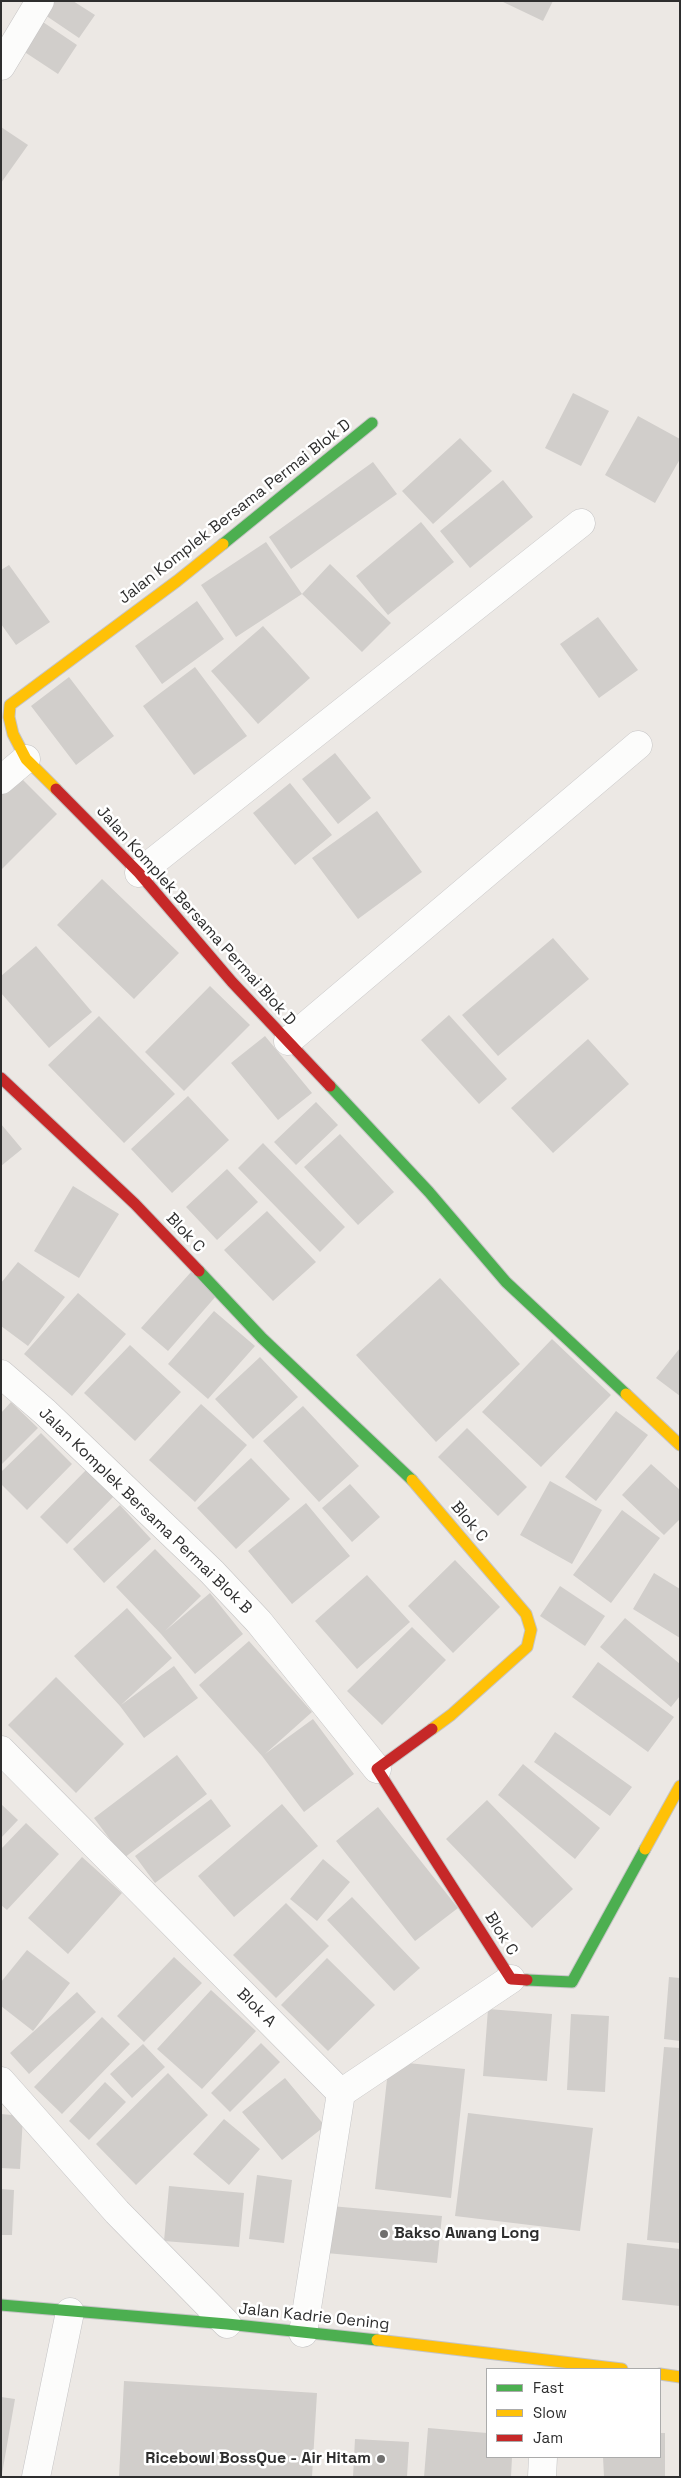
<!DOCTYPE html>
<html>
<head>
<meta charset="utf-8">
<style>
  body { margin:0 }
  #map { position:relative; width:681px; height:2478px; overflow:hidden; background:#ece8e4; font-family:"Space Grotesk",sans-serif }
  canvas { display:block }
  .frame { position:absolute; inset:0; border:2px solid #2e2e2e; pointer-events:none }
  .legend { position:absolute; left:486px; top:2368px; width:175px; height:90px; box-sizing:border-box; background:#fff; border:1px solid #ababab; margin:0; padding:6px 9px; list-style:none; font-size:15px; color:#2e2e2e }
  .legend li { display:flex; align-items:center; gap:10px; height:25px }
  .legend b { width:25px; border:1px solid #ababab }
</style>
</head>
<body>
<div id="map">
<canvas width="681" height="2478"></canvas>
<div class="frame"></div>
<ul class="legend">
<li><b style="height:6px;background:#4caf50"></b>Fast</li>
<li><b style="height:6px;background:#ffc107"></b>Slow</li>
<li><b style="height:6px;background:#c62828"></b>Jam</li>
</ul>
</div>
<script>
const g = document.querySelector('canvas').getContext('2d');
g.lineJoin = 'round';
function fillPath(path, color) { g.fillStyle = color; g.fill(path, 'evenodd'); }
const poly = rows => new Path2D(rows.map(r => 'M' + r).join(''));
function trace(path, color, width, dash) { g.strokeStyle = color; g.lineWidth = width; g.lineCap = dash ? 'butt' : 'round'; g.setLineDash(dash || []); g.stroke(path); }
function label(font, color, halo, rows, align = 'center') {
  g.font = font + ' "Space Grotesk",sans-serif'; g.lineWidth = 5; g.setLineDash([]); g.textBaseline = 'middle'; g.strokeStyle = halo; g.fillStyle = color; for (const [text, x, y, turn = 0] of rows) {
    g.save(); g.translate(x, y); g.rotate((+turn || 0) * Math.PI / 180); g.textAlign = isNaN(turn) ? turn : align; if (halo) g.strokeText(text, 0, 0); g.fillText(text, 0, 0); g.restore();
  }
}
const building = poly([
  [54,1,73,1,95,15,79,38,45,15],
  [501,1,553,1,543,21],
  [37,18,77,45,58,74,17,47],
  [1,127,28,145,1,183],
  [573,393,609,411,581,466,545,448],
  [638,416,680,439,680,459,655,503,605,475],
  [460,438,492,471,433,524,402,491],
  [373,462,397,494,291,569,269,537],
  [503,480,533,517,470,568,440,531],
  [421,522,454,562,388,615,356,576],
  [266,542,302,594,330,564,391,623,362,652,302,594,236,637,201,585],
  [9,565,50,622,16,645,1,624,1,570],
  [197,601,224,639,162,684,135,646],
  [598,617,638,670,599,698,560,644],
  [263,626,310,678,258,724,211,671],
  [195,667,247,736,194,775,143,706],
  [69,677,114,736,76,765,31,706],
  [335,753,371,798,338,824,302,779],
  [19,776,57,814,1,870,1,793],
  [290,783,332,835,295,865,253,813],
  [377,811,422,872,358,919,312,858],
  [102,879,179,953,134,999,57,925],
  [553,938,589,979,498,1056,462,1015],
  [36,946,92,1012,49,1048,1,993,1,976],
  [210,986,250,1025,184,1091,145,1052],
  [449,1015,507,1079,479,1104,421,1040],
  [99,1016,175,1094,124,1143,48,1065],
  [265,1036,312,1093,278,1120,231,1063],
  [588,1039,629,1084,553,1153,511,1108],
  [188,1096,229,1140,172,1193,131,1149],
  [316,1102,338,1125,296,1165,274,1142],
  [1,1124,22,1149,1,1166],
  [340,1134,394,1192,358,1225,304,1167],
  [263,1143,345,1227,320,1252,238,1168],
  [227,1169,258,1202,217,1240,186,1207],
  [73,1186,119,1214,79,1278,34,1251],
  [267,1211,316,1262,273,1301,224,1250],
  [18,1262,65,1297,28,1346,1,1326,1,1283],
  [191,1272,217,1295,168,1351,141,1328],
  [440,1278,520,1364,436,1442,356,1355],
  [78,1293,126,1334,72,1396,24,1354],
  [214,1311,255,1346,208,1399,168,1364],
  [552,1339,611,1395,541,1467,482,1412],
  [130,1345,181,1392,135,1441,84,1393],
  [680,1348,680,1396,656,1378],
  [260,1357,298,1397,253,1439,215,1399],
  [11,1402,38,1428,1,1465,1,1413],
  [201,1404,247,1445,195,1502,149,1460],
  [303,1406,359,1466,319,1502,263,1441],
  [616,1411,648,1435,596,1501,565,1477],
  [467,1428,527,1487,498,1516,438,1457],
  [41,1433,72,1464,27,1510,1,1484,1,1472],
  [251,1458,290,1499,236,1549,197,1508],
  [651,1464,680,1490,680,1519,664,1535,622,1495],
  [86,1470,114,1496,67,1544,40,1517],
  [550,1481,602,1510,572,1564,520,1535],
  [350,1484,380,1517,352,1542,322,1508],
  [306,1503,350,1556,292,1604,248,1551],
  [120,1505,151,1539,104,1583,73,1549],
  [622,1510,660,1538,611,1603,573,1575],
  [155,1549,201,1596,165,1631,210,1593,243,1634,195,1674,161,1634,116,1587],
  [455,1560,500,1607,453,1653,408,1606],
  [654,1573,680,1589,680,1638,633,1609],
  [367,1575,410,1622,357,1669,315,1621],
  [560,1586,605,1616,585,1646,540,1616],
  [127,1608,172,1658,121,1705,174,1666,198,1698,144,1738,120,1706,74,1656],
  [625,1618,680,1664,680,1696,671,1707,600,1647],
  [412,1627,446,1660,382,1725,347,1691],
  [249,1641,312,1712,265,1754,313,1719,354,1774,304,1812,262,1756,199,1685],
  [598,1662,674,1717,648,1752,572,1697],
  [56,1677,124,1744,76,1793,8,1725],
  [555,1732,632,1787,610,1816,534,1762],
  [177,1755,207,1794,124,1858,94,1818],
  [523,1764,600,1828,575,1859,498,1795],
  [211,1799,231,1826,155,1883,135,1856],
  [487,1800,573,1889,532,1928,446,1839],
  [1,1804,18,1820,1,1838],
  [282,1804,318,1846,234,1917,198,1876],
  [378,1807,458,1908,415,1941,336,1841],
  [26,1823,59,1854,7,1910,1,1905,1,1849],
  [82,1857,122,1893,68,1954,28,1918],
  [323,1859,350,1882,317,1921,290,1899],
  [352,1897,420,1968,394,1991,327,1920],
  [286,1903,329,1946,276,1998,233,1955],
  [27,1950,70,1983,33,2031,1,2006,1,1982],
  [174,1957,202,1983,144,2042,117,2016],
  [327,1958,375,2005,328,2051,281,2005],
  [669,1977,680,1978,680,2041,664,2039],
  [211,1990,256,2031,202,2089,157,2049],
  [77,1992,96,2012,29,2074,10,2053],
  [488,2009,552,2014,547,2081,483,2076],
  [571,2014,609,2016,605,2092,567,2090],
  [102,2017,130,2044,62,2114,34,2087],
  [261,2043,280,2062,230,2112,211,2093],
  [143,2044,165,2067,132,2098,110,2074],
  [664,2047,680,2048,680,2243,647,2240],
  [389,2061,465,2069,451,2198,375,2189],
  [168,2073,208,2115,136,2185,96,2144],
  [285,2078,325,2126,282,2160,242,2112],
  [105,2082,126,2102,89,2140,69,2121],
  [468,2113,593,2128,580,2231,455,2216],
  [1,2114,23,2116,20,2169,1,2168],
  [224,2119,260,2149,229,2185,193,2154],
  [257,2175,292,2180,284,2243,249,2239],
  [169,2186,244,2193,239,2247,164,2241],
  [1,2189,14,2190,12,2235,1,2235],
  [331,2206,442,2216,437,2263,326,2253],
  [627,2243,680,2249,680,2306,622,2300],
  [124,2381,317,2393,312,2477,119,2477],
  [1,2397,15,2399,2,2474,1,2473],
  [428,2428,487,2433,487,2457,512,2457,511,2477,424,2477],
  [660,2433,665,2433,665,2477,604,2477,603,2457,660,2457],
  [355,2439,409,2442,407,2477,353,2477]
]);
const street = poly([
  [1,66,40,1],
  [1,780,26,759],
  [139,873,581,523],
  [288,1041,638,745],
  [1,1374,45,1412,212,1572,259,1622,377,1769],
  [1,1750,341,2093,303,2333],
  [1,2081,117,2212,227,2324],
  [341,2093,511,1979],
  [36,2477,70,2312],
  [542,2477,543,2457]
]);
const fast = poly([
  [223,544,372,423],
  [330,1086,429,1192,506,1282,626,1394],
  [199,1271,262,1338,412,1480],
  [527,1980,572,1982,645,1849],
  [1,2305,227,2324,377,2340]
]);
const slow = poly([
  [56,789,26,759,13,734,9,717,10,705,177,581,223,544],
  [626,1394,680,1445],
  [412,1480,526,1614,531,1630,527,1647,451,1715,432,1729],
  [645,1849,680,1786],
  [377,2340,622,2369],
  [660,2374,680,2377]
]);
const jam = poly([
  [56,789,139,873,232,982,330,1086],
  [1,1078,135,1204,199,1271],
  [432,1729,377,1769,511,1979,527,1980]
]);
const markers = [
  [384,2234,5,"#706f6e"],
  [381,2459,5,"#706f6e"]
];
const streetNames = [
  ["Jalan Komplek Bersama Permai Blok D",235,512,-38],
  ["Jalan Komplek Bersama Permai Blok D",196,916,48],
  ["Blok C",185,1233,46],
  ["Jalan Komplek Bersama Permai Blok B",145,1511,44],
  ["Blok C",469,1522,50],
  ["Blok C",501,1934,58],
  ["Blok A",256,2008,45],
  ["Jalan Kadrie Oening",314,2317,6]
];
const poiNames = [
  ["Bakso Awang Long",394,2234],
  ["Ricebowl BossQue - Air Hitam",371,2459,"right"]
];
fillPath(building, '#d1cecb');
trace(street, '#c5c4c5', 29);
trace(fast, '#c5c4c5', 13);
trace(slow, '#c5c4c5', 13);
trace(jam, '#c5c4c5', 13);
trace(street, '#fcfcfb', 28);
trace(fast, '#4caf50', 11);
trace(slow, '#ffc107', 11);
trace(jam, '#c62828', 11);
for (const [x, y, r, color] of markers) { const dot = new Path2D(); dot.arc(x, y, r, 0, 2 * Math.PI); g.fillStyle = color; g.fill(dot); trace(dot, '#fff', 2); }
label('16px', '#2e2e2e', '#fff', streetNames);
label('bold 16px', '#2e2e2e', '#fff', poiNames, 'left');
</script>
</body>
</html>
